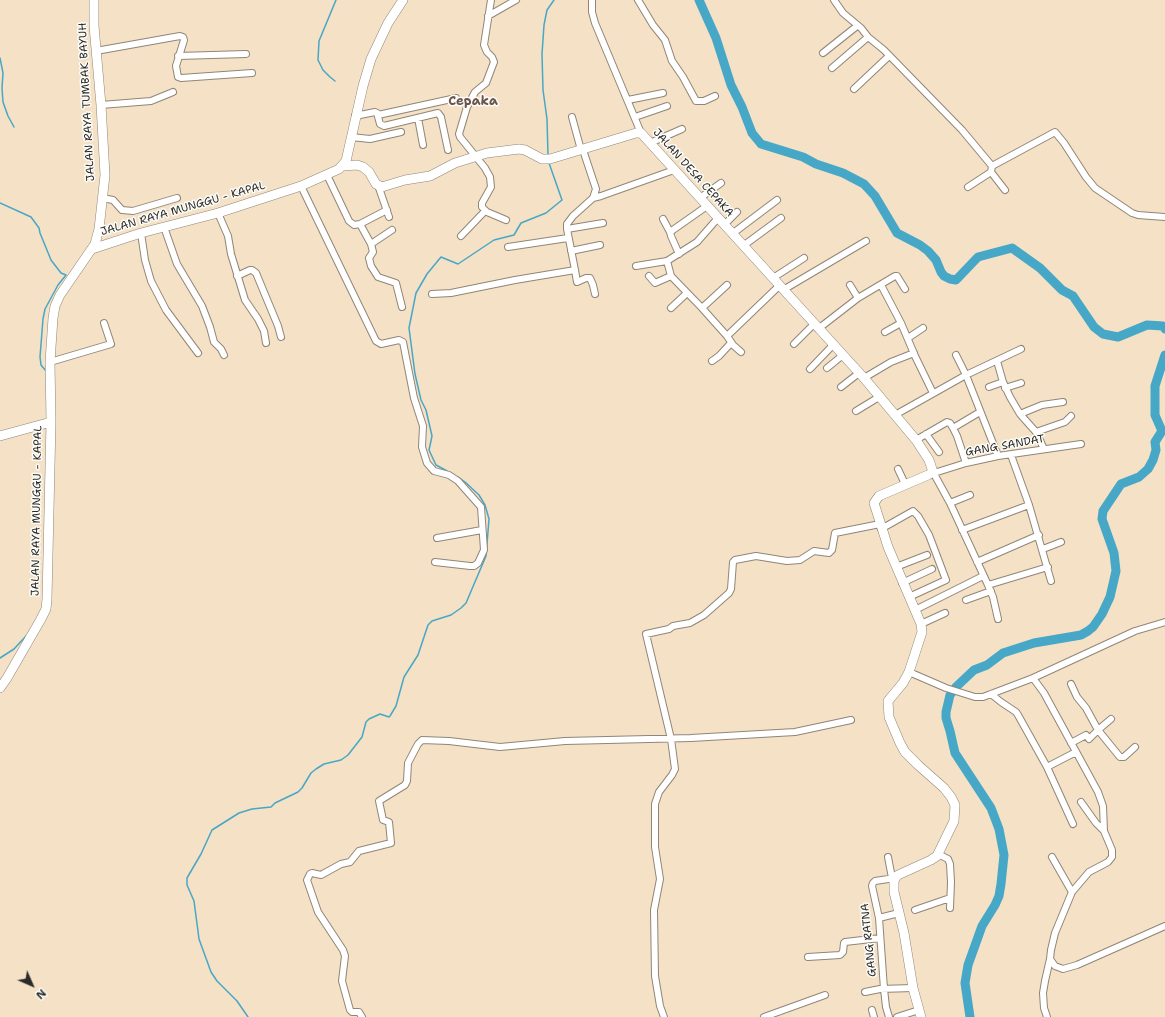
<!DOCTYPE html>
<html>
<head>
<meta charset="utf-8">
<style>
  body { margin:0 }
  #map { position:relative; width:1165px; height:1017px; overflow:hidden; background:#f4e1c6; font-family:"Shantell Sans",sans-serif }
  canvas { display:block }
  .north { position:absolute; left:12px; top:965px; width:40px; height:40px; -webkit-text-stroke:3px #fdfcf7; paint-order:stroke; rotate:135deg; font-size:11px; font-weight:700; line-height:16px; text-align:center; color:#2b2b2b }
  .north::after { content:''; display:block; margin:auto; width:14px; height:18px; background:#2b2b2b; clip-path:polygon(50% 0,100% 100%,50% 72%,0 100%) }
</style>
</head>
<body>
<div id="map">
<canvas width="1165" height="1017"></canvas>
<div class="north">N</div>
</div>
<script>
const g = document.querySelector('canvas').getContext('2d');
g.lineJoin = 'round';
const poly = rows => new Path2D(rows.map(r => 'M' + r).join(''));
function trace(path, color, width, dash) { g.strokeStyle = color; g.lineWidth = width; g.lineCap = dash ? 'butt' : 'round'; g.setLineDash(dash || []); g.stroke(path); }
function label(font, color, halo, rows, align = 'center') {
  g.font = font + ' "Shantell Sans",sans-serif'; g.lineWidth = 3; g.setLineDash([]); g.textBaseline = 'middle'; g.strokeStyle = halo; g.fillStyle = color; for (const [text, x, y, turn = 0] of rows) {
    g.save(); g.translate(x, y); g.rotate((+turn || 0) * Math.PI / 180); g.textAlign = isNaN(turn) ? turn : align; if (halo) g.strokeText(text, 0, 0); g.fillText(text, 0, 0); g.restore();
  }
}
const stream = poly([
  [0,58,3,73,2,88,3,102,8,116,14,127],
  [335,81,330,77,323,70,318,60,319,41,336,0],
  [548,155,547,119,543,90,542,54,544,25,547,10,554,0],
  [0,203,31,217,39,228,40,233,51,260,61,273,66,275,58,285,45,309,43,319,40,357,41,365,46,371],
  [447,471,436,465,429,450,432,436,426,410,421,400,415,374,409,328,416,293,427,274,441,257,458,264,494,240,514,235,521,223,546,213,562,200,549,163],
  [0,658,14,649,26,636],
  [248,1017,237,1001,217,981,211,972,199,939,194,901,187,885,187,878,201,854,212,830,239,813,252,809,271,807,275,803,298,792,302,788,311,773,316,769,324,764,341,760,348,755,362,737,366,722,369,719,380,714,389,717,390,716,396,706,404,677,418,655,428,625,432,621,451,615,461,608,466,603,486,556,489,519,485,505,479,495,465,482,458,477]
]);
const river = poly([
  [699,0,716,38,731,85,742,107,752,133,761,144,803,157,816,164,843,173,864,184,875,196,897,233,920,245,928,251,936,260,941,272,944,276,950,279,956,280,978,257,1012,248,1040,268,1062,290,1073,296,1094,327,1103,334,1118,337,1147,325,1163,326,1165,329],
  [970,1017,965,983,968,965,982,926,995,905,999,896,1001,884,1004,855,999,829,991,808,955,753,950,731,946,718,946,712,950,695,956,687,974,670,987,665,1003,653,1034,643,1081,635,1088,631,1093,627,1102,614,1110,597,1116,571,1114,553,1102,519,1103,511,1121,484,1139,477,1148,469,1153,460,1156,450,1155,442,1162,431,1155,415,1155,386,1165,355]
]);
const street = poly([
  [491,0,484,45,487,52,492,57,494,62,486,83,475,92,467,107,459,134,460,137,485,168,490,177,491,187,482,203,482,207,487,212,506,220],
  [592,0,592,12,595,23,641,133],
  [638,0,653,25,665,40,672,61,683,77,696,101,704,101,715,96],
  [834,0,843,13,861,28,868,37,884,50,962,130,992,166],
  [488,16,516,0],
  [96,51,180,36,183,37,184,40,176,66,178,77,181,78,252,73],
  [823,53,857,26],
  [178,56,246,54],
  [832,68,868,37],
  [854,89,889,56],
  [628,100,663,93],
  [101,105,151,101,173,92],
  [378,115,456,98],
  [355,116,375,112,377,113,380,124,384,126,438,113,441,117,448,150],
  [572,117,581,150],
  [635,117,667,106],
  [418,118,423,145],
  [351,137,370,139,401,132],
  [650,143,682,129],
  [992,166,1055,132,1064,143,1086,177,1095,188,1132,213,1138,215,1165,217],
  [992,166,991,172,1005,190],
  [327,175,349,221,354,225,360,224,387,210],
  [378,185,389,217],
  [301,186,376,341,381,344,399,340,403,342,414,398,423,426,422,447,427,463,434,471,449,475,458,481,481,507,484,550,478,563,474,566,470,566,435,562],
  [968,187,991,172],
  [102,198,113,200,122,210,133,211,177,198],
  [593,198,601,196,674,170],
  [700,198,721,183],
  [218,213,228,236,231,254,245,300,258,319,264,331,266,343],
  [663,219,670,232],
  [360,224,371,244,373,252,369,258,371,266,378,277,396,283,402,307],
  [724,225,737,212],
  [164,227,177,264,202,306,210,327,214,342,221,349,224,355],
  [567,229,603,223],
  [141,233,145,260,151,281,166,310,198,353],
  [732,234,777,200],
  [461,236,485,211],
  [371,244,392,230],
  [743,246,781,218],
  [508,247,568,238],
  [571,251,600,245],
  [679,254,671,236,670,232,707,206],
  [667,261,671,276,702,308,727,336,733,345,741,352],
  [636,266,667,261,697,242,718,218],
  [575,270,577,282,586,278,590,278,593,285,595,294],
  [237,276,250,270,252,270,256,273,278,326,281,337],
  [649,276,655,283,671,276],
  [773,278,804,258],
  [850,285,858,298],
  [881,285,901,323,915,356,933,393],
  [783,290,866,241],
  [432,294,451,293,515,280,575,270,567,229,567,224,573,216,593,198,596,189,583,150],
  [671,308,687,293],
  [702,308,727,285],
  [818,329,858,298,895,276,897,276,905,289],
  [885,332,901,323],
  [727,336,779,286],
  [908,338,923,328],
  [794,344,814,324],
  [956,355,966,375,998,456],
  [712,361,719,356,731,343],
  [997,361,1003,382,1010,397,1020,414,1036,432,1044,449],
  [50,362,111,344,104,323],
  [827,368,843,355],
  [810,369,833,345],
  [864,378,891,362,914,353],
  [841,387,859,373],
  [989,387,1003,382],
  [1005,388,1021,383],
  [856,411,879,397],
  [1020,414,1042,405,1063,402],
  [895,415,966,375,1021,349],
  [1036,432,1065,422,1071,416],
  [926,434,939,452],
  [916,440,947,422,950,423,953,428],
  [1011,455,1029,505,1051,581],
  [966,463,957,436,953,428,980,412],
  [898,469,905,484],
  [933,472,950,503,988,585,993,597,998,619],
  [934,473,966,463,998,456,1081,444],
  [950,503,970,495],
  [881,529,913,511,918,516,929,535,946,580,909,597],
  [962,530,1029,505],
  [437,538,482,530],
  [1043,549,1061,542],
  [977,562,1039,535],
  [896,567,927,555],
  [902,583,932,569],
  [988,585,1048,567],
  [966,600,991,591],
  [915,610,983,576],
  [921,624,945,613],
  [909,672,946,688,975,697,983,697,1033,678,1044,693,1098,792,1103,806,1104,831,1112,850,1112,857,1108,862,1089,872,1072,892,1055,933,1051,950,1050,959,1055,966,1063,969,1077,965,1165,926],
  [1033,678,1135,631,1165,622],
  [991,694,1001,702,1016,712,1018,715,1047,767,1073,824],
  [1111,719,1098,730,1120,757,1124,757,1135,747],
  [1071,743,1086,735,1089,739,1098,730,1086,708,1077,697,1071,684],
  [1047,767,1076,752],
  [1081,802,1096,823,1104,831],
  [938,854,948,859,950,864,951,882,950,908],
  [888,857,892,878],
  [1052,857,1072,892],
  [915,910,950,898],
  [879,918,899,913],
  [808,957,840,955,843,952,844,943,845,942,880,938],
  [865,992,880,989,913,988],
  [872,1010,874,1017],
  [362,1017,359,1012,352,1012,350,1010,342,981,345,956,343,950,318,912,307,880,310,874,312,873,321,875,341,864,350,862,359,851,391,843,389,822,383,820,379,801,405,785,407,781,408,763,418,744,422,740,449,741,500,747,565,741,691,738,795,732,851,720],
  [664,1017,660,1006,655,976,654,910,660,879,655,847,655,804,659,792,672,775,675,769,671,739,646,634,669,629,673,626,690,623,704,615,729,593,731,589,733,562,735,560,756,556,787,561,800,560,814,551,829,553,832,550,835,533,880,524],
  [764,1017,825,995],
  [889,1017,886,1007,884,989,879,918,872,886,873,883,875,881,895,878],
  [897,1017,919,1010],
  [1047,1017,1044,1008,1043,993,1045,981,1050,959]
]);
const secondary = poly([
  [343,166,357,165,363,167,369,172,376,184,382,187,385,186,405,180,430,176,455,163,487,153,519,149,525,150,542,159,550,159,636,133,641,133,864,378,916,440,929,460,933,472,928,475,879,496,874,503,888,547,921,624,922,632,909,672,903,683,888,701,889,717,900,743,905,752,918,765,944,788,951,797,955,805,954,821,937,856,931,860,898,875,895,878,894,882,894,892,904,933,913,988,921,1017],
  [92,249,141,233,218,213,301,186,339,169,346,161,363,86,371,59,388,23,403,0],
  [0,436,51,422],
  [0,688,7,678,41,619,46,609,47,599,51,422,50,362,53,318,55,306,60,295,95,244,99,229,105,175,101,105,94,26,94,0]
]);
const streetNames = [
  ["JALAN RAYA TUMBAK BAYUH",87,102,-93],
  ["JALAN DESA CEPAKA",693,173,48],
  ["JALAN RAYA MUNGGU - KAPAL",183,209,-16],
  ["GANG SANDAT",1005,446,-10],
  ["JALAN RAYA MUNGGU - KAPAL",37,511,-89],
  ["GANG RATNA",869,940,-96]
];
const quarterNames = [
  ["Cepaka",473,102]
];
trace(stream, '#47a7c6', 1.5);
trace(river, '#47a7c6', 9);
trace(street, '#908678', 8);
trace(secondary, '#908678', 10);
trace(street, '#fff', 6);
trace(secondary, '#fff', 9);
label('11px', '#2b2b2b', '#fdfcf7', streetNames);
label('bold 13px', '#6b564f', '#fdfcf7', quarterNames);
</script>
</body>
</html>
